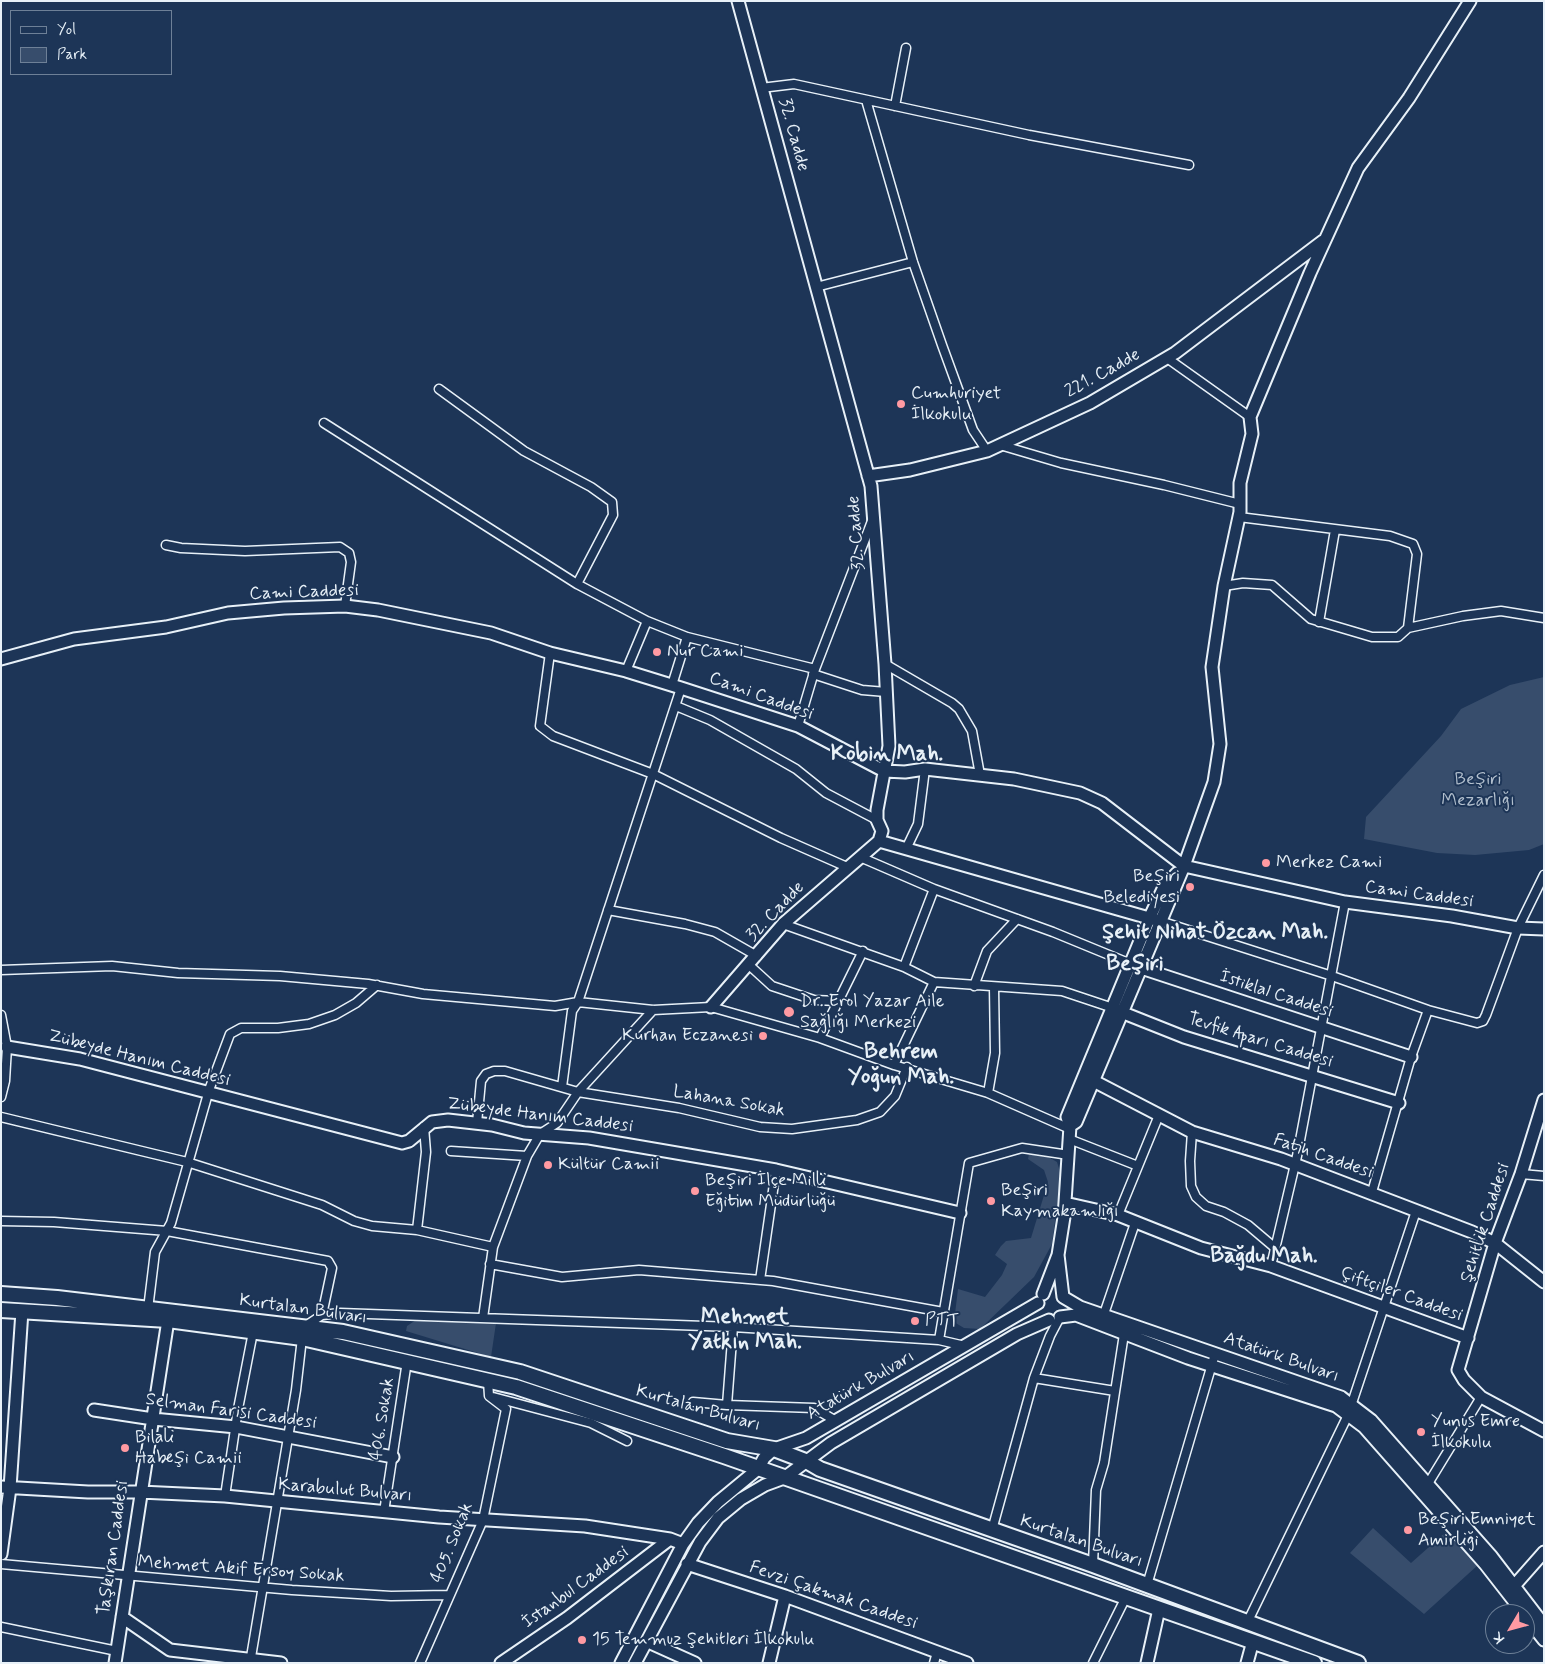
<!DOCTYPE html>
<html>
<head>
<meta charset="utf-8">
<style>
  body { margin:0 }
  #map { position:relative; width:1545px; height:1664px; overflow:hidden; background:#1d3557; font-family:Mynerve,sans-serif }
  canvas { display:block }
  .frame { position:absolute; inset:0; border:2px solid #e8f1f8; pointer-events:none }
  .legend { position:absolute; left:10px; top:10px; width:162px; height:65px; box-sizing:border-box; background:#1d3557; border:1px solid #6e8097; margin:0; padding:6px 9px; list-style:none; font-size:15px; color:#e8f1f8 }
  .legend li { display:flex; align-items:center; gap:10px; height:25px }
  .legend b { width:25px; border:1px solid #6e8097 }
  .north { position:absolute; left:1485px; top:1604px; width:50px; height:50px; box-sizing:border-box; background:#1d3557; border:1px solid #6e8097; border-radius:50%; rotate:233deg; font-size:14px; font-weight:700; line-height:20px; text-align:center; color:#e8f1f8 }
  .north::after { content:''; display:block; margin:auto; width:18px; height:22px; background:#ff9aa2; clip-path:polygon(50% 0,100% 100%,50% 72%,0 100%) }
</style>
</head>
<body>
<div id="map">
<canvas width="1545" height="1664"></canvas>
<div class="frame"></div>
<ul class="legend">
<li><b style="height:6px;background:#1d3557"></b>Yol</li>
<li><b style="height:14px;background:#374d6c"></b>Park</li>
</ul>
<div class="north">K</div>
</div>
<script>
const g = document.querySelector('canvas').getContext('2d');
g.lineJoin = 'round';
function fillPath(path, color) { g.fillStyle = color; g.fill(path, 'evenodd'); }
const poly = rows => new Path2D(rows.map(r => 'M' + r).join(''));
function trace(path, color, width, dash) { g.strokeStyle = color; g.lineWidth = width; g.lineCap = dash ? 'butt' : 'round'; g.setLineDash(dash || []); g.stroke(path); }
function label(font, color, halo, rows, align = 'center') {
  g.font = font + ' Mynerve,sans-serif'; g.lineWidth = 4; g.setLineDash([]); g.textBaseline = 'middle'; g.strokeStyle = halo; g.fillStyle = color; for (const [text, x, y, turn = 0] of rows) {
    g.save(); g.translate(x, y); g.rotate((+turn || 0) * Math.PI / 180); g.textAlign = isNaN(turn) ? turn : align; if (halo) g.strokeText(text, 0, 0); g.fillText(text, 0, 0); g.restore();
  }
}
const green = poly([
  [1544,677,1544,844,1529,850,1475,855,1437,853,1364,839,1366,817,1441,736,1461,709,1510,685],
  [1029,1154,1045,1155,1057,1162,1061,1175,1052,1244,1034,1277,980,1329,964,1328,954,1322,958,1289,985,1297,1002,1275,1007,1264,995,1255,1001,1246,1006,1241,1031,1238,1048,1182,1044,1170,1028,1159],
  [416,1320,496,1323,491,1357,406,1331,407,1326],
  [1373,1528,1411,1563,1447,1531,1478,1565,1424,1614,1350,1553]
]);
const street = poly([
  [761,88,794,84,1029,135,1189,165],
  [866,100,913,262,942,345,973,430,987,451],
  [895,106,906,48],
  [816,287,913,262],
  [1167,358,1250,417],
  [439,389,524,451,591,487,612,502,613,515,577,584],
  [324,423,577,584,647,621,687,637,815,669],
  [1000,445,1061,463,1164,485,1240,504],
  [1239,517,1390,536,1413,544,1417,554,1408,628],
  [166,545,181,548,245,551,340,547,349,553,351,562,345,606],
  [1224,586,1243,583,1272,585,1311,619,1372,637,1398,637,1408,628,1463,616,1501,611,1544,618],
  [1319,622,1335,530],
  [550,653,540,726,553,736,653,774,781,838,847,867],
  [885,664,952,703,959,709,972,731,980,775],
  [626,671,647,621],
  [813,674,862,690,886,692],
  [672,685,687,637],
  [676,706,710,720,796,769,826,793,877,820],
  [798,726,815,669,872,521],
  [906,849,918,824,925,769],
  [860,857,934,889,1053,932,1131,964],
  [608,910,685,924,715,932,757,956],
  [1160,921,1332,976,1428,1010,1477,1023,1483,1021,1486,1015,1518,928,1544,875],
  [783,924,904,967,934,982,1062,991,1113,1008],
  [749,965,772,986,814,1000,838,1001],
  [904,967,934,889],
  [1,970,112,966,178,973,280,976,368,984,423,994,555,1006,578,1002,653,1010,711,1007,820,1038,894,1065,988,1093,1070,1129],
  [974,986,987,951,1017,919],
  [1,1015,7,1047,5,1081,1,1097],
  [820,1038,863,951],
  [894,1065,934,982],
  [562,1087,572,1011,578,1002,681,688],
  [988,1093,995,1053,994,987],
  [1,1117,187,1162,322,1205,354,1221,372,1226,417,1230,493,1247],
  [477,1123,481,1081,486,1074,494,1071,505,1071,578,1092,679,1108,760,1127,792,1129,857,1120,880,1112,895,1096,907,1067],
  [1192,1132,1190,1161,1191,1186,1196,1197,1206,1206,1224,1212,1248,1225,1274,1247],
  [1069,1139,1138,1166],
  [451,1151,527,1156],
  [1521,1174,1544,1176],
  [1372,1192,1411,1057,1428,1010],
  [1118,1215,1159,1115],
  [1,1221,54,1222,167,1231,328,1261,332,1268,322,1315],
  [417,1230,426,1152,424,1127],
  [490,1264,562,1277,639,1270,773,1281,943,1312],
  [1271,1266,1297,1156,1345,902],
  [760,1280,776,1170],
  [148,1309,155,1252,171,1223,209,1090,230,1034,241,1028,278,1028,309,1024,335,1015,356,1003,377,985],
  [1104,1314,1135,1223],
  [483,1318,493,1247,527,1156,540,1134,557,1123,578,1092,653,1010],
  [304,1327,322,1315,340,1313,733,1327,939,1340,965,1346],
  [939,1340,969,1163,1022,1148,1069,1155],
  [1034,1378,1115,1391],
  [493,1397,591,1423,627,1441],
  [693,1402,727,1405,814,1408,836,1421],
  [727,1405,733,1327],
  [1426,1487,1481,1397],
  [225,1496,238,1409,253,1332],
  [384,1512,407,1361],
  [992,1530,1034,1378,1050,1336,1060,1317],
  [1,1564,292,1590,391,1596,448,1595],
  [1093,1565,1096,1490,1104,1463,1124,1334],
  [1147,1585,1215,1354],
  [1247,1623,1348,1415,1416,1211],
  [1,1627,117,1651],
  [250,1663,296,1390,302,1338],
  [420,1663,483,1520,506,1409,489,1396,488,1381],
  [934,1663,937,1652],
  [1093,1663,1126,1597]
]);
const secondary = poly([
  [868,476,910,470,987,451,1090,403,1175,353,1323,241],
  [1,659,74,639,166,627,228,613,284,608,345,606,378,610,491,633,550,653,626,671,681,688,798,726,884,771,905,772,925,769,1014,779,1080,793,1102,803,1184,866,1345,902,1452,916,1518,928,1544,929],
  [879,841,1156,920],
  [1135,966,1411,1057],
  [711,1007,783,924,879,841,882,831,877,820,877,810,889,746,885,664,871,486,738,1],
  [1116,1010,1184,1037,1399,1103],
  [7,1047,80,1059,402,1143,409,1141,432,1122,448,1120,492,1125,524,1133,589,1138,776,1170,960,1213],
  [1084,1076,1192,1132,1281,1159,1472,1232,1495,1243,1544,1282],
  [1544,1100,1521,1174,1495,1243,1458,1370,1464,1380,1481,1397,1544,1431],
  [1070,1126,1076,1122,1184,866,1214,782,1220,744,1212,667,1224,586,1240,512,1240,483,1252,434,1250,417,1310,273,1358,168,1409,98,1470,1],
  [1065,1203,1118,1215,1201,1248,1271,1266,1468,1338],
  [1058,1255,1063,1297,1080,1307,1341,1397,1350,1404,1371,1420,1492,1557,1544,1625],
  [1043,1294,1058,1255,1064,1217,1070,1126,1067,1117,1149,919,1164,887,1177,873],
  [1060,1317,1076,1315,1188,1358,1336,1406,1364,1427,1485,1564,1524,1614],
  [94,1410,153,1419,236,1427,393,1457],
  [1,1487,88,1492,140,1492,225,1496,439,1517,585,1526,670,1539,683,1544],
  [1,1554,10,1488,22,1311],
  [687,1564,785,1596,967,1663],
  [1514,1586,1544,1552],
  [1525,1616,1544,1640],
  [122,1617,170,1650,281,1663],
  [646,1641,695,1663],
  [115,1663,168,1320],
  [501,1663,567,1618,670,1539],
  [621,1663,683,1544,698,1523,718,1502,758,1469,764,1458,774,1449,806,1438,1038,1303],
  [635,1663,700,1542,718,1518,741,1499,765,1485,784,1478,831,1443,1017,1334,1049,1320],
  [769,1663,785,1596],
  [1147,1663,1159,1609],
  [1247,1663,1253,1641]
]);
const highway = poly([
  [1,1294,57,1298,343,1332,520,1372,727,1441,774,1449,808,1462,820,1469,1093,1565,1358,1663],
  [1,1310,168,1320,302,1338,516,1387,724,1456,1314,1663]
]);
const markers = [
  [901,404,5,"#ff9aa2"],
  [657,652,5,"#ff9aa2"],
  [1266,863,5,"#ff9aa2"],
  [1190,887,5,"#ff9aa2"],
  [789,1012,6,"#ff9aa2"],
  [763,1036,5,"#ff9aa2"],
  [548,1165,5,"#ff9aa2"],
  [695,1191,5,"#ff9aa2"],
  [991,1201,5,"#ff9aa2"],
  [915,1321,5,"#ff9aa2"],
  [1421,1432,5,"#ff9aa2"],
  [125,1448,5,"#ff9aa2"],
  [1408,1530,5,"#ff9aa2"],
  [582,1640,5,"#ff9aa2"]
];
const streetNames = [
  ["32. Cadde",793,135,75],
  ["221. Cadde",1103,374,-29],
  ["32. Cadde",857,533,-94],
  ["Cami Caddesi",304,593,-2],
  ["Cami Caddesi",761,697,20],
  ["Cami Caddesi",1419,895,8],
  ["32. Cadde",776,912,-46],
  ["İstiklal Caddesi",1276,995,18],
  ["Tevfik Aparı Caddesi",1260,1041,17],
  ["Zübeyde Hanım Caddesi",139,1059,14],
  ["Lahana Sokak",729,1102,10],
  ["Zübeyde Hanım Caddesi",540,1116,7],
  ["Fatih Caddesi",1323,1157,19],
  ["Şehitlik Caddesi",1486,1223,-72],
  ["Çiftçiler Caddesi",1401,1295,20],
  ["Kurtalan Bulvarı",303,1310,8],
  ["Atatürk Bulvarı",1281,1358,19],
  ["Atatürk Bulvarı",861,1386,-30],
  ["Kurtalan Bulvarı",698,1409,16],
  ["Selman Farisi Caddesi",231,1412,8],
  ["406. Sokak",383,1419,-81],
  ["Karabulut Bulvarı",345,1491,5],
  ["Kurtalan Bulvarı",1081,1542,19],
  ["405. Sokak",453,1543,-68],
  ["Taşkıran Caddesi",114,1548,-82],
  ["Mehmet Akif Ersoy Sokak",241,1570,4],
  ["İstanbul Caddesi",576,1588,-36],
  ["Fevzi Çakmak Caddesi",833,1596,19]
];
const poiNames = [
  ["Cumhuriyet",911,394],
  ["İlkokulu",911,415],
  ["Nur Cami",667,652],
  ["Merkez Cami",1276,863],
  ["Beşiri",1180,877,"right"],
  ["Belediyesi",1180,898,"right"],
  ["Dr. Erol Yazar Aile",800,1002],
  ["Sağlığı Merkezi",800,1023],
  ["Kurhan Eczanesi",753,1036,"right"],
  ["Kültür Camii",558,1165],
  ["Beşiri İlçe Milli",705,1181],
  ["Eğitim Müdürlüğü",705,1202],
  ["Beşiri",1001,1191],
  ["Kaymakamlığı",1001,1212],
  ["PTT",925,1321],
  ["Yunus Emre",1431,1422],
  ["İlkokulu",1431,1443],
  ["Bilali",135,1438],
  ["Habeşi Camii",135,1459],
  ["Beşiri Emniyet",1418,1520],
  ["Amirliği",1418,1541],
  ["15 Temmuz Şehitleri İlkokulu",592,1640]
];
const parkNames = [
  ["Beşiri",1478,780],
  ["Mezarlığı",1478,801]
];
const districtNames = [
  ["Kobin Mah.",887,755],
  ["Şehit Nihat Özcan Mah.",1215,933],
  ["Beşiri",1135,965],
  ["Behrem",901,1053],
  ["Yoğun Mah.",901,1078],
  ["Bağdu Mah.",1264,1257],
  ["Mehmet",745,1318],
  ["Yatkın Mah.",745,1343]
];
fillPath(green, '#374d6c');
trace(street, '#e8f1f8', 11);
trace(secondary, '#e8f1f8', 15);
trace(highway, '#e8f1f8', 18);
trace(street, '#1d3557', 8);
trace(secondary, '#1d3557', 11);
trace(highway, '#1d3557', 14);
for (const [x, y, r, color] of markers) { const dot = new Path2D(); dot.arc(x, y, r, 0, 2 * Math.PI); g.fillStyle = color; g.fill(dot); trace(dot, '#1d3557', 2); }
label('18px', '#e8f1f8', '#1d3557', streetNames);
label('18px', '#e8f1f8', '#1d3557', poiNames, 'left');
label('18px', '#b3c0ce', '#1d3557', parkNames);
label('bold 22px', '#e8f1f8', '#1d3557', districtNames);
</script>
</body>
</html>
